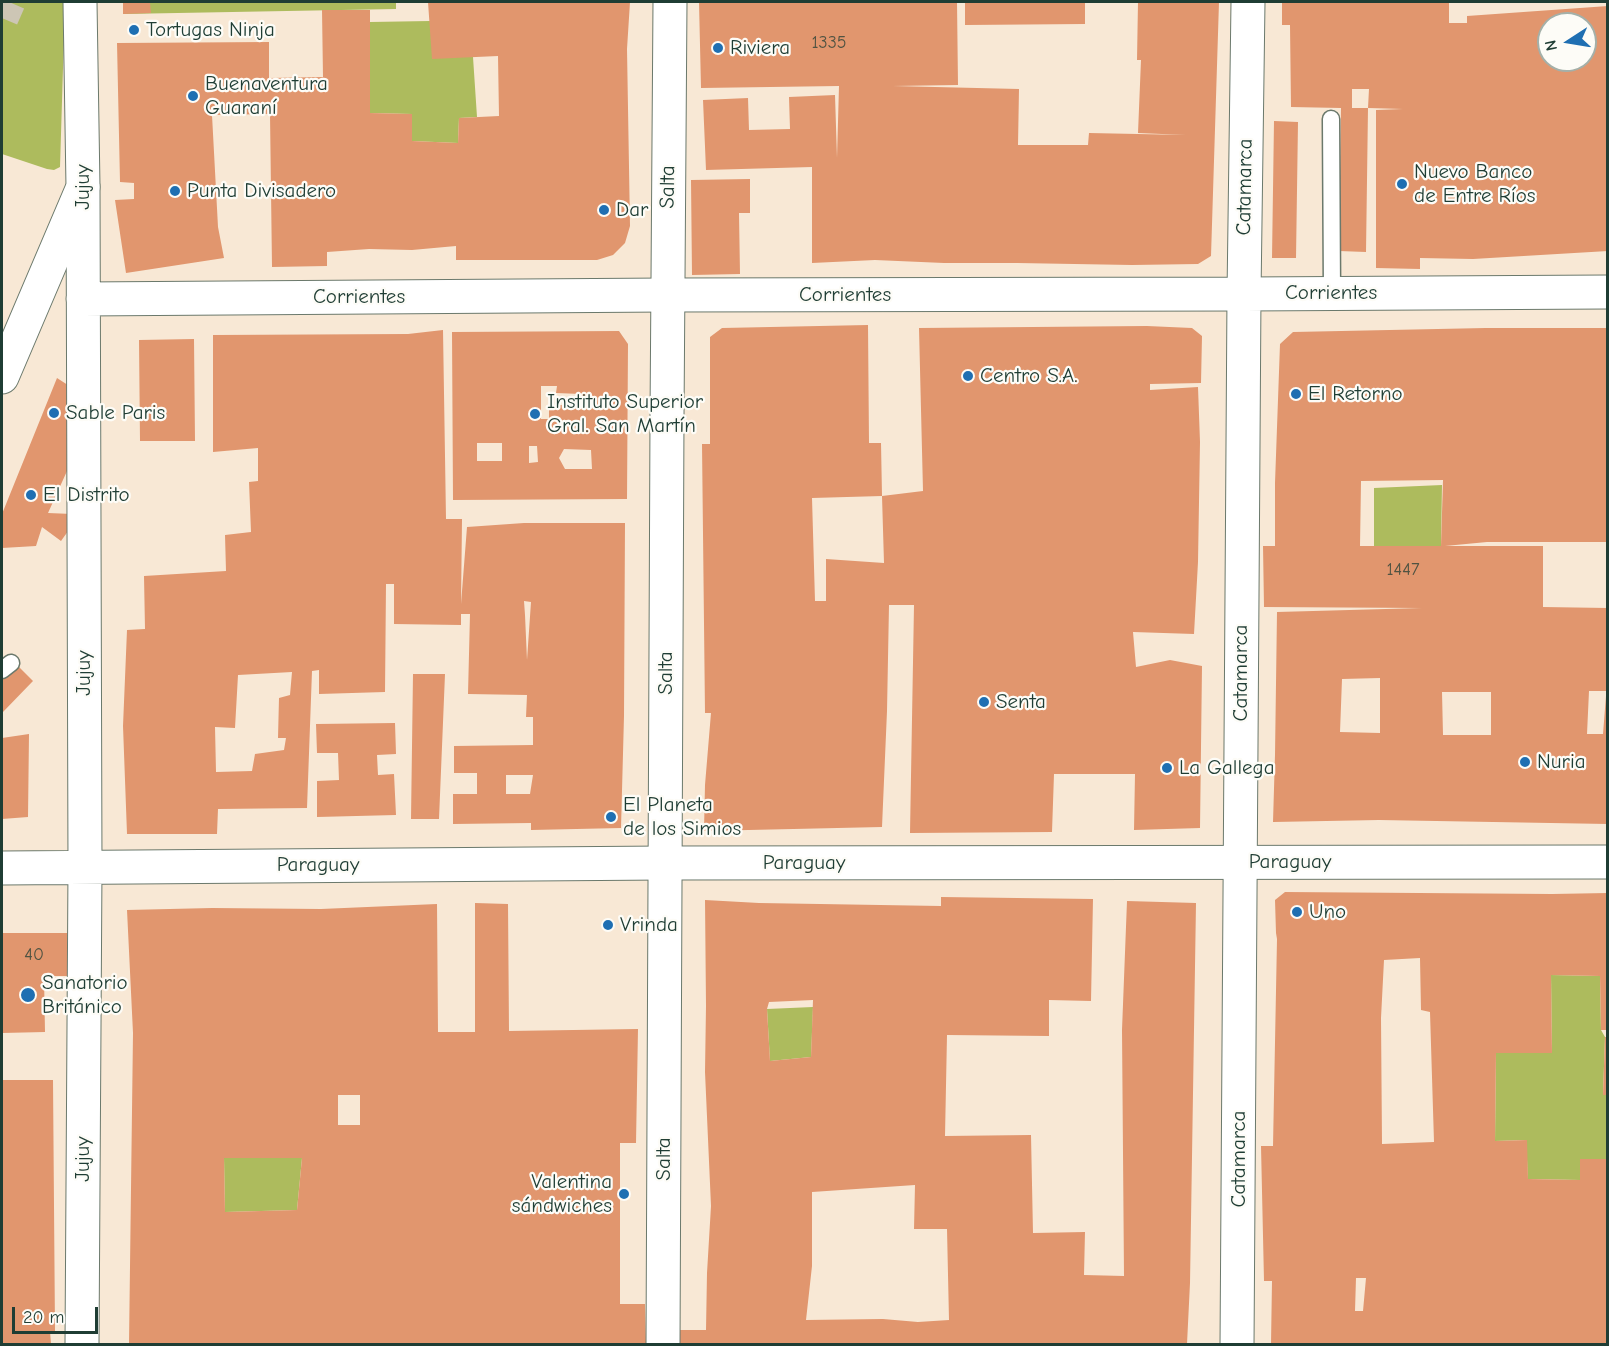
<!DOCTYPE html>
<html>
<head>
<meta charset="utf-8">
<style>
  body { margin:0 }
  #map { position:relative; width:1609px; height:1346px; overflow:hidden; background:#f8e8d5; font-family:"Comic Neue",sans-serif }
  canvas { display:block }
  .frame { position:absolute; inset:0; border:3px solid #1f3d34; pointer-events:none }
  .north { position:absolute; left:1537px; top:12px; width:60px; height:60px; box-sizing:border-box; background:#fdfcf7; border:2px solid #a4b0a9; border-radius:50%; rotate:258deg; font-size:16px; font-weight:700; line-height:24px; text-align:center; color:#1f3d34 }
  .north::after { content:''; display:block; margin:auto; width:21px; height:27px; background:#1f6fb2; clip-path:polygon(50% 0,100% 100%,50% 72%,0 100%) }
  .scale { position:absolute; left:12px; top:1307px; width:86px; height:27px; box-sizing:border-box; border:3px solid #1f3d34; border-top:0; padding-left:8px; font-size:18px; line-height:21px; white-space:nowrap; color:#1f3d34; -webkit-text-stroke:4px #fdfcf7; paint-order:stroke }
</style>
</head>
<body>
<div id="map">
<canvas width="1609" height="1346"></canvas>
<div class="frame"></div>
<div class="north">N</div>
<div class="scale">20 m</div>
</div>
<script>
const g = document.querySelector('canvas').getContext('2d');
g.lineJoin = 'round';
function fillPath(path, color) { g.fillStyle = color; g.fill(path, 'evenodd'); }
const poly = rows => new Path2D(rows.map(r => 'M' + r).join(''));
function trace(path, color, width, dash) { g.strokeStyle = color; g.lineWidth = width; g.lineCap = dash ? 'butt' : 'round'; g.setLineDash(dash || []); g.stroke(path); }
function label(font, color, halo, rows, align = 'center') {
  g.font = font + ' "Comic Neue",sans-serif'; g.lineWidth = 4.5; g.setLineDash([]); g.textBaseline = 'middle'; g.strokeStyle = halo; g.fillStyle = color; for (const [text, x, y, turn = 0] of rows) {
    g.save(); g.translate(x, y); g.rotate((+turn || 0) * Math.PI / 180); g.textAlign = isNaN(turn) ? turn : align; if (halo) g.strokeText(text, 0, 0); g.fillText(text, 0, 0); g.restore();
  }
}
const green = poly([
  [2,2,65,2,60,167,54,170,47,169,2,154],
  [123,2,396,2,396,9,123,14],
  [430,21,473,57,477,117,459,118,458,143,412,141,412,114,370,113,370,22],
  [1442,485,1441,546,1374,546,1374,488],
  [1551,975,1600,976,1601,1030,1605,1037,1603,1095,1608,1095,1607,1159,1580,1159,1580,1180,1528,1179,1526,1140,1495,1141,1496,1053,1552,1053],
  [813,1007,811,1057,770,1061,767,1009],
  [224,1158,302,1158,297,1210,225,1212]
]);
const building = poly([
  [123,2,150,2,151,13,123,14],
  [428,2,630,2,627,49,630,226,625,243,613,255,597,260,456,260,456,246,412,250,369,249,327,252,327,266,272,267,270,114,212,115,218,227,224,258,126,273,115,200,134,199,134,183,120,182,117,43,269,42,269,78,323,77,322,10,370,10,370,113,412,114,412,141,458,143,459,118,499,116,498,56,432,59],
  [699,2,957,2,958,85,893,86,1019,89,1018,145,1088,145,1089,133,1186,135,1138,133,1141,60,1137,60,1138,2,1219,2,1211,256,1198,264,1132,265,1017,263,944,263,875,260,812,263,812,167,706,170,703,100,748,98,749,130,790,129,789,97,835,95,837,158,839,86,701,88],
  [965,2,1085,2,1085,24,965,25],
  [1282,2,1449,2,1449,23,1467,23,1467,16,1608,6,1608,251,1473,259,1420,258,1420,269,1376,268,1376,110,1403,109,1368,108,1369,89,1352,89,1352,108,1368,108,1366,252,1339,251,1341,108,1291,107,1290,25,1282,25],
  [1549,24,1585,24,1585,60,1549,60],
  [1274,121,1298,122,1296,258,1272,258],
  [750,179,750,213,739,213,740,274,692,275,691,180],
  [868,325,869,443,881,443,882,496,812,498,815,601,826,601,826,559,884,563,882,496,923,491,919,328,1147,326,1192,328,1202,336,1201,383,1150,384,1150,390,1198,387,1200,442,1198,562,1194,634,1133,632,1136,667,1170,660,1202,666,1200,828,1134,830,1135,774,1054,774,1052,832,910,833,914,605,889,605,887,711,882,827,704,831,705,785,711,713,705,713,702,444,710,444,710,337,722,328],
  [1486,328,1608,328,1608,542,1487,542,1445,546,1543,546,1543,607,1608,608,1608,691,1589,691,1587,734,1603,734,1606,696,1608,696,1608,824,1379,820,1273,822,1275,755,1277,612,1422,608,1264,607,1263,546,1275,546,1275,483,1280,344,1293,332],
  [1443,480,1441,546,1360,546,1361,481],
  [1380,678,1380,733,1340,732,1342,679],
  [1442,692,1491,692,1491,735,1443,735],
  [443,330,446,519,462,519,461,604,467,527,524,523,625,523,624,716,621,828,531,830,531,823,453,824,453,794,477,794,477,773,454,773,454,746,533,745,533,717,526,717,527,695,468,694,470,614,461,614,461,625,394,624,394,584,386,584,385,692,319,694,319,670,312,671,307,808,218,809,217,834,127,834,123,726,127,630,145,629,144,576,226,571,225,535,251,532,249,482,258,481,258,448,213,452,213,335,408,334],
  [524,601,531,602,527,660,525,615],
  [292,672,290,695,279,698,278,738,286,738,284,750,255,754,252,771,216,772,215,727,235,728,238,675],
  [506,775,533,775,530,794,506,794],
  [619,331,628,344,627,499,453,500,452,332],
  [541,386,557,386,556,393,581,394,581,405,549,405,549,419,541,419],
  [477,443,502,443,502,461,477,461],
  [529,446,537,446,538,462,529,463],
  [564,449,591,450,592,469,565,469,559,458],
  [194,339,195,441,140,441,139,340],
  [57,378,74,389,72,460,48,513,72,514,71,527,61,541,42,527,36,546,2,548,2,514],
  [16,664,33,681,2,713,2,677],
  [413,674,445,674,439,819,411,819],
  [395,723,396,754,377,755,378,775,394,774,396,815,317,817,317,781,339,780,338,753,317,753,316,724],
  [29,734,28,817,2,819,2,738],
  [1285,892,1552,894,1608,893,1608,1030,1601,1030,1600,976,1551,975,1552,1053,1496,1053,1495,1141,1527,1140,1528,1179,1580,1180,1580,1159,1608,1159,1608,1344,1271,1344,1272,1281,1264,1281,1261,1146,1273,1146,1277,939,1276,933,1275,900],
  [1420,958,1421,1010,1430,1012,1434,1142,1382,1144,1381,1018,1384,960],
  [1356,1278,1366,1278,1363,1311,1355,1311],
  [941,897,1093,899,1091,1001,1049,1000,1049,1036,947,1035,945,1136,1031,1135,1033,1233,1085,1232,1084,1275,1124,1276,1122,1030,1127,901,1196,903,1190,1283,1187,1344,680,1344,680,1330,706,1330,707,1273,711,1206,705,1072,706,1006,705,900,759,903,941,906],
  [813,1000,811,1057,770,1061,767,1009,769,1002],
  [915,1185,914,1229,947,1229,949,1320,918,1322,883,1319,806,1320,812,1266,812,1192],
  [475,903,508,904,509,1031,638,1029,636,1143,620,1143,620,1304,645,1304,646,1344,129,1344,133,1033,127,910,212,908,321,909,437,904,438,1032,475,1032],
  [338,1095,360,1095,360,1125,338,1125],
  [224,1158,302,1158,297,1210,225,1212],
  [2,933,67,933,67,976,44,976,45,1032,2,1033],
  [1605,1037,1608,1037,1608,1095,1603,1095],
  [2,1080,53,1080,55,1331,50,1331,51,1344,2,1344]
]);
const primaryTunnel = poly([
  [2,18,9,2]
]);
const service = poly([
  [1331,119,1332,293],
  [2,670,11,663]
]);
const minor = poly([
  [83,299,667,295],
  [2,868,665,863,1608,862],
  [82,1344,85,867,83,187]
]);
const tertiary = poly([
  [667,295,1244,294,1248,2]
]);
const secondary = poly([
  [663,1344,667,417,670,2],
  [1237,1344,1244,294,1608,292]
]);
const primary = poly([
  [2,377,83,187,80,2]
]);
const markers = [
  [134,30,6,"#1f6fb2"],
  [718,48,6,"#1f6fb2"],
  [193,96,6,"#1f6fb2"],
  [1402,184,6,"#1f6fb2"],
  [175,191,6,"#1f6fb2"],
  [604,210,6,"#1f6fb2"],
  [968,376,6,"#1f6fb2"],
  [1296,394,6,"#1f6fb2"],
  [54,413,6,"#1f6fb2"],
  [535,414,6,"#1f6fb2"],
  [31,495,6,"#1f6fb2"],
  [984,702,6,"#1f6fb2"],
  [1525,762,6,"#1f6fb2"],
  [1167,768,6,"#1f6fb2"],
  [611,817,6,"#1f6fb2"],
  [1297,912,6,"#1f6fb2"],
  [608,925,6,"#1f6fb2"],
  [28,995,8,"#1f6fb2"],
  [624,1194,6,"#1f6fb2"]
];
const numberNames = [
  ["1335",829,43],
  ["1447",1403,570],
  ["40",34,955]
];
const poiNames = [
  ["Tortugas Ninja",146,30],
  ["Riviera",730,48],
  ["Buenaventura",205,84],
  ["Guaraní",205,108],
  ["Nuevo Banco",1414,172],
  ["de Entre Ríos",1414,196],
  ["Punta Divisadero",187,191],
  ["Dar",616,210],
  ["Centro S.A.",980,376],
  ["El Retorno",1308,394],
  ["Instituto Superior",547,402],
  ["Gral. San Martín",547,426],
  ["Sable Paris",66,413],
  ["El Distrito",43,495],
  ["Senta",996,702],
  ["Nuria",1537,762],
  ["La Gallega",1179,768],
  ["El Planeta",623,805],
  ["de los Simios",623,829],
  ["Uno",1309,912],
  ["Vrinda",620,925],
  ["Sanatorio",42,983],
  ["Británico",42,1007],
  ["Valentina",612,1182,"right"],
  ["sándwiches",612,1206,"right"]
];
const streetNames = [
  ["Jujuy",83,187,-90],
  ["Salta",668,187,-89],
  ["Catamarca",1245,187,-89],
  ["Corrientes",1331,293],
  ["Corrientes",845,295],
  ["Corrientes",359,297],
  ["Jujuy",84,673,-90],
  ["Salta",666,673,-90],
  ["Catamarca",1241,673,-90],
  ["Paraguay",1290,862],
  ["Paraguay",804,863],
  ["Paraguay",318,865],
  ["Jujuy",83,1159,-90],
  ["Salta",664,1159,-90],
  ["Catamarca",1239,1159,-90]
];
fillPath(green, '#adbb5d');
fillPath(building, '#e1966e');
trace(primaryTunnel, '#cdc6b5', 33, [33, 16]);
trace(service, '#6b796c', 19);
trace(minor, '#6b796c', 35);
trace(tertiary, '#6b796c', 35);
trace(secondary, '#6b796c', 35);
trace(primary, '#6b796c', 35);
trace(service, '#fff', 16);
trace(minor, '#fff', 33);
trace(tertiary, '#fff', 33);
trace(secondary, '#fff', 33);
trace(primary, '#fff', 33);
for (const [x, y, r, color] of markers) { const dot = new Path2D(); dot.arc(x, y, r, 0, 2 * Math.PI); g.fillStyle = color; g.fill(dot); trace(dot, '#fdfcf7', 2); }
label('18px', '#505342', null, numberNames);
label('21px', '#1f3d34', '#fdfcf7', poiNames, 'left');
label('21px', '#1f3d34', '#fdfcf7', streetNames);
</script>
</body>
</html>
